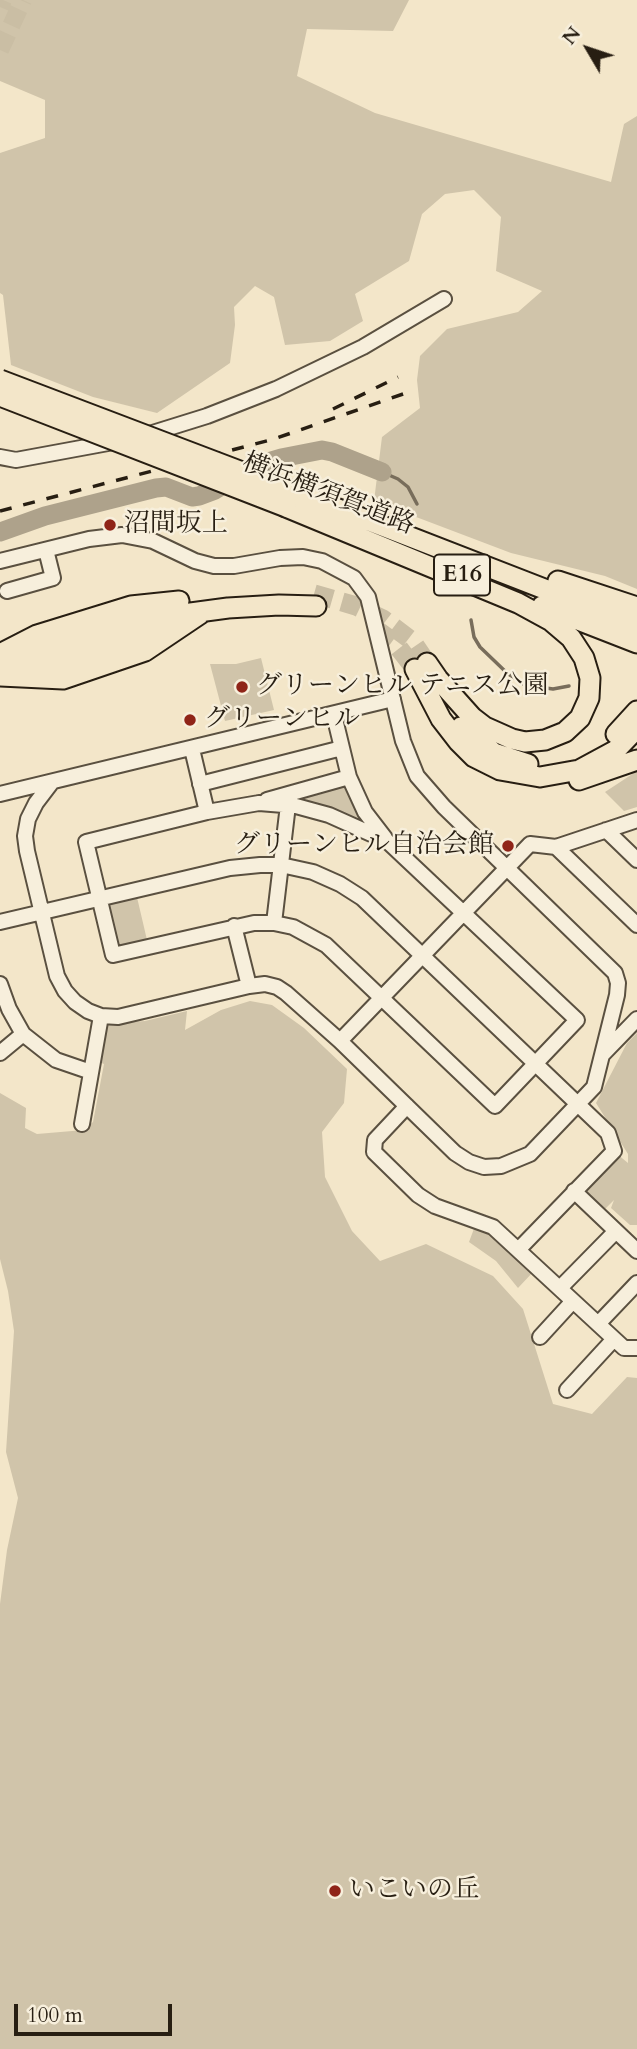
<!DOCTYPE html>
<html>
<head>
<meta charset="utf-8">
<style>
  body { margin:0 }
  #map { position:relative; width:637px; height:2049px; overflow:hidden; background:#f3e6c9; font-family:Cardo,serif }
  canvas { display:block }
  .north { position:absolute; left:553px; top:14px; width:70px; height:70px; -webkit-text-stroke:5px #f7efdc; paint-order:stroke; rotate:309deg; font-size:19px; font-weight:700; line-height:28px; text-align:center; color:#271e12 }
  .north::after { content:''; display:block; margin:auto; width:24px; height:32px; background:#271e12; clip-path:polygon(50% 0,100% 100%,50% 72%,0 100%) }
  .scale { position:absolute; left:14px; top:2004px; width:158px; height:32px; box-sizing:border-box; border:4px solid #271e12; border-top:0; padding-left:9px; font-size:21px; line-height:24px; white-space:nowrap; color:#271e12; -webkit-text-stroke:5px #f7efdc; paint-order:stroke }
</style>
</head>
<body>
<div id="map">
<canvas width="637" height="2049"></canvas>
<div class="north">N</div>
<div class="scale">100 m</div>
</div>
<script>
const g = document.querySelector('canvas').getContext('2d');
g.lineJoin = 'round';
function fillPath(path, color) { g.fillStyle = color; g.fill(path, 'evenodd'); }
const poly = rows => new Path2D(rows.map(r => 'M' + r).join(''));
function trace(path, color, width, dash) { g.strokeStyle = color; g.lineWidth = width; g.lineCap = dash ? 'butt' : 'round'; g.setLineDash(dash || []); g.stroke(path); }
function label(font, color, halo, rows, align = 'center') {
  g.font = font + ' Cardo,"Noto Serif JP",serif'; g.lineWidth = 5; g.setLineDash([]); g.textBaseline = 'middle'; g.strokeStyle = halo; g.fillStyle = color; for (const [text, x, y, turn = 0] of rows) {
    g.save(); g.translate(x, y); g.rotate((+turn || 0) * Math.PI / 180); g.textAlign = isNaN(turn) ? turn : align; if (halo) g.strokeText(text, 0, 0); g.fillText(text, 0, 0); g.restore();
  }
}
const green = poly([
  [0,0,409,0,393,31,307,29,297,76,375,113,611,182,624,124,637,116,637,589,605,576,511,553,374,501,382,437,420,408,417,380,420,356,447,329,518,312,542,291,496,271,501,217,474,190,445,194,422,214,409,261,355,294,363,321,330,341,285,345,274,297,255,286,234,307,235,325,230,363,157,413,93,397,11,365,3,295,0,293,0,153,45,138,45,100,0,81],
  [261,658,274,710,225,721,210,664,236,664],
  [637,771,637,807,624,811,605,792],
  [346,782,363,817,360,822,297,801,296,796],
  [136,893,147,940,116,947,105,900],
  [250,1001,272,1005,304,1028,347,1069,344,1103,322,1132,325,1177,352,1231,380,1261,426,1244,493,1276,523,1309,553,1404,592,1414,627,1377,637,1378,637,2049,0,2049,0,1604,7,1550,18,1498,6,1452,14,1331,8,1291,0,1259,0,1093,26,1108,25,1128,37,1134,84,1130,93,1122,104,1064,99,1062,106,1024,145,1021,187,1011,185,1030,221,1010],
  [637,1033,637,1225,630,1225,611,1208,614,1200,603,1211,582,1192,617,1154,628,1163,628,1154,596,1103,627,1043],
  [475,1226,488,1231,534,1271,518,1288,496,1261,469,1242]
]);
const stream = poly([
  [382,472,398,479,408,487,417,504],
  [471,620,474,637,480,647,507,673,525,685,553,689,569,686]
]);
const river = poly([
  [0,532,45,516,156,488,166,487,192,497,199,496,215,490,254,466,281,458,322,450,332,452,382,472]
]);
const majorTunnel = poly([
  [0,7,3,0],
  [0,50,23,0]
]);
const highwayTunnel = poly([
  [314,594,356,606,383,619,412,641,427,663],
  [377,630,395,643,415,669]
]);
const minor = poly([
  [146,435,207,416,276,389,363,347,444,299],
  [0,457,16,460,119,441],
  [0,561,89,539,122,535,153,541,195,561,214,566,234,566,280,558,303,557,322,561,354,578,368,597,403,741,417,776,444,807,615,973,618,983,617,995,594,1087,530,1154,501,1166,484,1167,469,1162,455,1153,340,1041,286,993,277,987,265,984,249,986,118,1017,101,1016,88,1011,75,1002,65,991,57,976,27,851,25,836,28,819,36,803,52,782],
  [7,591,53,578,46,550],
  [334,715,349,777,365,812,385,838],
  [192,749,207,812],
  [200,784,342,748],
  [0,794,393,699],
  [267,800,349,777],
  [259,803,296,806,329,815,387,841,577,1020,495,1106,326,945,293,927,274,923,254,923,113,955,86,842,207,812,259,803],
  [606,830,637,860],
  [556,847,637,925],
  [0,922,230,868,260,865,281,865,313,872,340,884,362,898,608,1133,614,1151,519,1249],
  [274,923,288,805],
  [234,926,249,986],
  [0,984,9,1009,23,1034,56,1060,91,1072],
  [340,1041,530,844,556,847,637,820],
  [0,1053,23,1034],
  [603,1054,637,1019],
  [407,1106,375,1140,374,1152,418,1195,435,1206,493,1227,624,1348,637,1348],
  [82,1124,101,1016],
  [574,1191,637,1251],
  [560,1288,616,1231],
  [598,1324,637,1283],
  [540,1337,573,1301],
  [567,1390,614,1339]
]);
const highway = poly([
  [292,491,637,625],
  [286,507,518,603,551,621,571,638,584,658,590,678,589,698,580,718,565,732,545,740,525,742,512,739,485,727,472,717,438,679,427,663],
  [558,581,637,607],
  [542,606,637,643],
  [0,654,37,635,131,606,179,601],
  [22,668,44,667,168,628],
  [415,669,441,719,458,741,474,757,500,770,540,777,579,770,616,750,637,728],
  [0,671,60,645,146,619,228,608,279,605,316,606],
  [0,676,63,679,145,651,200,614],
  [461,727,494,753,528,764],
  [616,734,637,711],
  [579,780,637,760]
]);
const rail = poly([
  [333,409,398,377],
  [0,511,274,439,406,393]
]);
const highwayBridge = poly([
  [0,380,292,491],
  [0,396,286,507]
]);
const markers = [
  [110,525,7,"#8f2418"],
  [242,687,7,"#8f2418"],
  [190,720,7,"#8f2418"],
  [508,846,7,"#8f2418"],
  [335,1891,7,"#8f2418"]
];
const shields = [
  [462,575,56]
];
const shieldNames = [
  ["E16",462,575]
];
const streetNames = [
  ["横浜横須賀道路",328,495,21]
];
const poiNames = [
  ["沼間坂上",124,525],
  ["グリーンヒル テニス公園",256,687],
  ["グリーンヒル",204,720],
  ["グリーンヒル自治会館",494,846,"right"],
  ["いこいの丘",349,1891]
];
fillPath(green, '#d0c4aa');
trace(stream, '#786d5b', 3.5);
trace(river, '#aea28b', 19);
trace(majorTunnel, '#cabea4', 18, [18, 9]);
trace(highwayTunnel, '#cabea4', 19, [19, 10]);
trace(minor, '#5a5040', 18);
trace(highway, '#271e12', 23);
trace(minor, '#f7efdc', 14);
trace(highway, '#f3e6c9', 19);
trace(rail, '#271e12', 3.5, [12, 12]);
trace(highwayBridge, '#271e12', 23, []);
trace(highwayBridge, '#f3e6c9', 19);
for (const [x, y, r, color] of markers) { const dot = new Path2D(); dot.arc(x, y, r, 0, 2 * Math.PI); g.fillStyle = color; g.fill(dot); trace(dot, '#f7efdc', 2.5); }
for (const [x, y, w] of shields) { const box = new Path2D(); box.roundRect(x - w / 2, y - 20.5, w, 41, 5); g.fillStyle = '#f7efdc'; g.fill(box); trace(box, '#271e12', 2); }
label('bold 24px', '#271e12', null, shieldNames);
label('26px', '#271e12', '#f7efdc', streetNames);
label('26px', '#271e12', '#f7efdc', poiNames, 'left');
</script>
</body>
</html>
